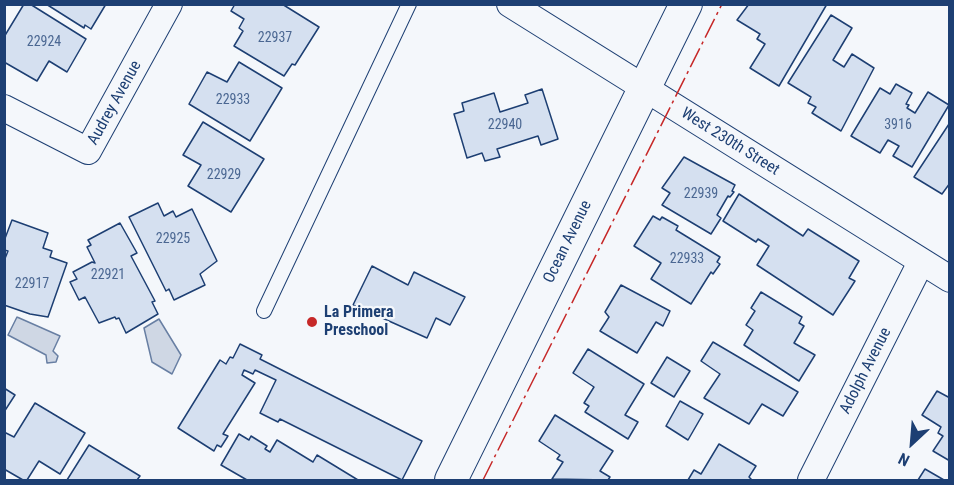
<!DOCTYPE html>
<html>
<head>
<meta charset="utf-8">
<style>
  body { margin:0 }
  #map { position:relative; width:954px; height:485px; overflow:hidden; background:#f4f7fb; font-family:"Roboto Condensed",sans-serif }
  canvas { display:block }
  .frame { position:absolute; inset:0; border:6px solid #1d3f73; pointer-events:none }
  .north { position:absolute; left:882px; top:413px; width:60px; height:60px; -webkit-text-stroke:4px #f4f7fb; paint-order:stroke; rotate:206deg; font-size:16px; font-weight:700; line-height:24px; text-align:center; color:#1d3f73 }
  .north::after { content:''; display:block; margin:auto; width:21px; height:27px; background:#1d3f73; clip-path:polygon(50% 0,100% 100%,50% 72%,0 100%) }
</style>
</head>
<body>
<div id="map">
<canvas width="954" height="485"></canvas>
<div class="frame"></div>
<div class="north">N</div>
</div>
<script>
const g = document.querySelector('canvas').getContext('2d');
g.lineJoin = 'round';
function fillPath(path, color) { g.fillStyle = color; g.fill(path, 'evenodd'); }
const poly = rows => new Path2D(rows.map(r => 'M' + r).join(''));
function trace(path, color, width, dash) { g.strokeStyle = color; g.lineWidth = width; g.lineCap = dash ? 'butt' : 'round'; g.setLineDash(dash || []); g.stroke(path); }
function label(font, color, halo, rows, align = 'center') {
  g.font = font + ' "Roboto Condensed",sans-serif'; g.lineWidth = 4.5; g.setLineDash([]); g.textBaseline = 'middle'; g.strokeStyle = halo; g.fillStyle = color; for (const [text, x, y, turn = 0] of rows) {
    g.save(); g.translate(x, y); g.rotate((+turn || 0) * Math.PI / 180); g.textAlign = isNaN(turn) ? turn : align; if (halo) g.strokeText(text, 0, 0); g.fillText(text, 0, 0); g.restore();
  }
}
const water = poly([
  [17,317,60,336,53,351,58,356,56,362,47,363,46,355,8,335,17,317],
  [159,319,181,355,172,374,152,362,144,328,159,319]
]);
const building = poly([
  [24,4,30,4,86,39,67,72,49,61,37,81,4,62,4,37,24,4],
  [46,4,106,4,91,29,85,25,84,28,46,4],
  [235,4,282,4,319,27,295,65,292,64,284,76,234,46,243,31,239,28,244,19,231,11,235,4],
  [749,4,827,4,779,86,750,68,765,44,757,39,760,34,737,20,749,4],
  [831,15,852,28,833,60,844,67,852,54,874,68,841,131,812,113,816,107,808,103,811,97,788,83,831,15],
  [239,62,282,88,250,141,189,104,207,72,227,82,239,62],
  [896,84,912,93,906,104,909,105,907,108,915,113,928,92,949,105,912,167,893,156,899,146,888,140,880,153,851,136,880,88,890,94,896,84],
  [542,89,558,139,541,145,538,136,497,149,500,157,485,161,482,153,467,158,454,114,464,111,462,103,494,93,500,112,528,103,525,95,542,89],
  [203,122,264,159,231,212,188,186,201,165,183,155,203,122],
  [949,124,950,183,942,194,914,177,949,124],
  [684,157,735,185,732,191,734,192,730,197,728,196,717,215,721,218,711,234,662,205,670,193,662,188,684,157],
  [739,194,803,236,808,229,859,261,849,278,855,281,833,315,757,265,769,246,758,239,756,242,723,221,739,194],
  [158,203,164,216,173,211,176,217,192,209,217,261,200,274,205,285,174,300,169,289,166,291,129,217,158,203],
  [653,216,660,220,662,217,678,226,676,230,720,257,717,262,720,264,713,274,711,272,691,304,651,279,661,263,634,246,653,216],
  [12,220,48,233,43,248,52,251,50,257,67,263,48,317,30,314,4,305,4,261,8,251,4,250,4,241,12,220],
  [120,223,137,253,131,256,155,301,152,302,158,314,126,333,119,318,116,319,115,317,99,323,85,297,79,300,70,282,77,279,73,272,92,262,95,263,87,247,91,245,88,240,120,223],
  [372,266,408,285,414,272,465,297,450,325,436,318,427,338,353,305,372,266],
  [621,285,670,311,663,326,656,322,637,353,600,331,609,317,605,312,621,285],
  [761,292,802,317,799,323,804,326,794,343,815,355,799,381,744,345,753,330,746,325,755,311,751,308,761,292],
  [713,342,798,392,783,416,762,404,749,424,704,398,720,374,701,361,713,342],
  [240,344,262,355,260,359,422,441,402,480,280,419,278,422,260,413,276,380,255,370,253,374,244,370,242,375,255,383,223,434,228,436,221,447,217,445,214,451,178,428,220,360,226,364,230,357,233,358,240,344],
  [588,349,644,384,625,415,638,422,628,439,585,412,589,406,584,403,594,387,573,373,588,349],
  [667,357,690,371,674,397,651,383,667,357],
  [4,388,15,395,4,412,4,388],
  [937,391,950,398,950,461,933,451,943,436,938,433,941,427,922,415,937,391],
  [680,401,703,414,688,440,666,426,680,401],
  [35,403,85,433,60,474,39,461,27,480,23,480,4,469,4,432,14,437,35,403],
  [555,415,613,451,600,471,610,477,608,480,552,479,563,462,557,459,560,455,539,441,555,415],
  [239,434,249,440,251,436,267,446,265,449,270,452,277,440,313,462,317,455,358,480,247,480,221,465,239,434],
  [719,444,756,466,749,477,752,480,688,480,694,470,701,474,719,444],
  [89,445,140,476,137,480,67,480,89,445],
  [925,469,944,480,918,480,925,469]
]);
const service = poly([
  [264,311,409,4]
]);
const minor = poly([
  [510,4,950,279],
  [4,108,88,151,169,4],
  [811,480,921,262]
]);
const tertiary = poly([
  [451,480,686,4]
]);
const power = poly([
  [483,480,722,4]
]);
const markers = [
  [312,322,6,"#c62828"]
];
const numberNames = [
  ["22937",275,38],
  ["22924",44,42],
  ["22933",233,100],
  ["22940",505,125],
  ["3916",898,125],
  ["22929",224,175],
  ["22939",701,194],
  ["22925",173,239],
  ["22933",687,259],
  ["22921",108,275],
  ["22917",32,284]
];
const streetNames = [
  ["Audrey Avenue",115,103,-61],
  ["West 230th Street",730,142,32],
  ["Ocean Avenue",568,242,-64],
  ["Adolph Avenue",866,371,-63]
];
const poiNames = [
  ["La Primera",324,313],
  ["Preschool",324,331]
];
fillPath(water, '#cfd7e4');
trace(water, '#687fa3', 1.5);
fillPath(building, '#d5e0f0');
trace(building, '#1d3f73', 1.5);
trace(service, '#1d3f73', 16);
trace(minor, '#1d3f73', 28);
trace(tertiary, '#1d3f73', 34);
trace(service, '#f4f7fb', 14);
trace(minor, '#f4f7fb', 26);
trace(tertiary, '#f4f7fb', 32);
trace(power, '#c62828', 1.5, [21, 4.5, 3, 4.5]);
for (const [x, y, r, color] of markers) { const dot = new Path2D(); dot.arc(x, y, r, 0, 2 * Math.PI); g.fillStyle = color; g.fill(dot); trace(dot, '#f4f7fb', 2); }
label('14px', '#4b6792', null, numberNames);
label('16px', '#1d3f73', '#f4f7fb', streetNames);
label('bold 16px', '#1d3f73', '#f4f7fb', poiNames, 'left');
</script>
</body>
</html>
